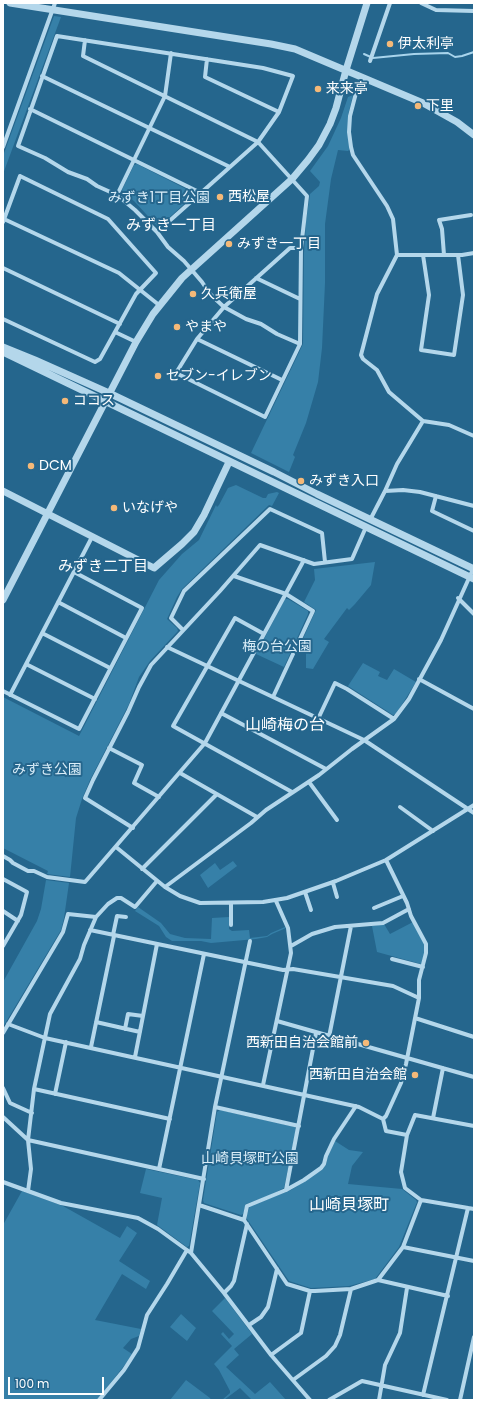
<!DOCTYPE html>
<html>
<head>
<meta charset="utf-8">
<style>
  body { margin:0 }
  #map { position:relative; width:477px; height:1403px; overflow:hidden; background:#25668d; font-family:Poppins,sans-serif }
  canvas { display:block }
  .frame { position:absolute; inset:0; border:4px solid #fff; pointer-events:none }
  .scale { position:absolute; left:8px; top:1377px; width:96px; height:18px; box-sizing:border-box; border:2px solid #fff; border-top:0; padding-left:5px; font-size:12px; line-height:14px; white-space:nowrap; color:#fff; -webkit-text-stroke:3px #25668d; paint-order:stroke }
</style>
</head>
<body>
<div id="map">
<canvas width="477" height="1403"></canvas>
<div class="frame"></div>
<div class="scale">100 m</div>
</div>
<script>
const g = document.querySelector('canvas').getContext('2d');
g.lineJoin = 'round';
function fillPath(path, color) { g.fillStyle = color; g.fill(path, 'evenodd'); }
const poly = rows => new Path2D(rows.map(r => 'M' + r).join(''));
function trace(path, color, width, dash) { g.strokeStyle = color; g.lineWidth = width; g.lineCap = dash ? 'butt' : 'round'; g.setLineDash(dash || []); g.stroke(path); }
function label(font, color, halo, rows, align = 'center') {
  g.font = font + ' Poppins,"Noto Sans JP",sans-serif'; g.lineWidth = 4; g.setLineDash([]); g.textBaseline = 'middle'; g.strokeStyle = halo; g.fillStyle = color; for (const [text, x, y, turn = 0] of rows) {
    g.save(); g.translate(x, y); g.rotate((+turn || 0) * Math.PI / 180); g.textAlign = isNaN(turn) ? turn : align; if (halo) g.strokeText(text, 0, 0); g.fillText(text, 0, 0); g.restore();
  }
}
const green = poly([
  [54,16,61,17,3,174,3,156],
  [353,95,348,115,350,149,348,151,338,150,331,179,325,224,325,283,322,348,318,382,306,423,293,455,295,457,289,472,251,453,303,344,304,253,306,221,310,194,319,186,320,182,310,171,328,146,341,118,348,97],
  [137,164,194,193,194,195,160,226,157,226,134,201,123,193,122,190,134,165],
  [236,485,263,498,266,498,268,494,277,492,279,493,272,506,269,505,182,589,177,597,167,619,177,628,178,631,150,661,139,677,129,704,90,780,82,799,76,818,70,877,47,874,48,871,3,848,3,697,79,736,159,580,182,554,199,540,216,505,217,507,219,505,228,488],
  [375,562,371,585,355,604,349,610,347,608,324,639,329,642,313,669,306,668,306,646,301,643,316,610,304,602,315,580,314,569],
  [285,599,288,599,308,611,308,614,284,667,256,654],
  [363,663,380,672,378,676,387,680,394,669,416,682,396,714,393,715,348,686],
  [233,861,237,866,208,888,200,875,215,863,220,870],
  [46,880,69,883,64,918,61,930,3,1027,3,982,37,921,41,909],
  [138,907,161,923,170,934,185,938,211,939,212,918,229,917,229,929,232,931,249,930,250,938,267,936,271,933,285,927,286,928,272,934,267,937,256,939,211,943,201,941,172,941,166,937,159,926,135,911],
  [413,922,426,946,422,963,421,964,377,952,372,926,384,924,390,934],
  [220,1110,295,1127,296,1130,284,1188,268,1196,246,1204,243,1214,241,1215,204,1203,203,1200,217,1112],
  [335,1141,349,1150,363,1152,352,1166,348,1184,402,1189,416,1200,417,1202,399,1247,375,1279,349,1286,311,1288,289,1281,247,1219,247,1214,250,1206,291,1190,322,1170,326,1165,328,1156],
  [146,1169,198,1180,200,1183,189,1246,187,1247,157,1225,162,1198,140,1193],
  [22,1191,63,1206,120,1238,127,1226,137,1233,119,1261,150,1281,146,1289,122,1274,95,1320,141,1329,139,1336,131,1339,123,1348,132,1354,127,1362,97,1400,3,1400,3,1225],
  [225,1298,252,1334,234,1349,239,1355,226,1367,255,1394,270,1382,286,1400,252,1400,240,1388,224,1400,222,1400,230,1393,230,1391,219,1370,214,1364,232,1346,221,1334,223,1332,229,1339,234,1334,212,1311],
  [181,1314,196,1328,187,1341,170,1327],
  [186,1380,210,1398,211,1400,170,1400]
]);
const stream = poly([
  [364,54,373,58,414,54,448,53,455,57,462,56,474,52]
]);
const minor = poly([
  [421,3,436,10,474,11],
  [85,40,83,56,258,142,307,196,301,248,300,344,265,417,176,373,197,339,224,307,290,248,301,248],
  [207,59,205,77,279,112],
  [370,61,390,3],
  [42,76,230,167],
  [356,93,350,116,349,132,351,147,353,155,387,206,393,219,397,255,377,294,361,355,363,359,377,370,389,392,423,421,449,425,474,436],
  [30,109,201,193],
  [3,147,55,3],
  [117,195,165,96,171,53],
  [4,219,119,273,159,305],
  [3,222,20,176,108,219,156,273,136,294,100,359,95,362,3,319],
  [157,232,258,142,279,112,293,76,263,68,57,36,18,146,45,158,68,172,87,179,97,186,117,195,135,210,157,232,168,247,184,261,202,282,210,294,224,307,246,319,261,324,277,334,300,344],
  [397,255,462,255,474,253],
  [423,255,429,295,421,350,454,355,463,295,458,255],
  [444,255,442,229,439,220,471,215],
  [3,268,120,324],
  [256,278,300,299],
  [115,332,136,342],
  [197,339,282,380],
  [385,491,397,464,423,421],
  [436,496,432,511,474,531],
  [370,520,385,491,403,490,420,492,474,506],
  [234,576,286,594,313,611,273,697],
  [458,598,474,614],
  [58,602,126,638],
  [183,630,171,618,184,591,270,509,322,533,325,562],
  [42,633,110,668],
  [264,634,235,618,173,726,292,792],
  [167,647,364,740,474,813],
  [26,664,95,699],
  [419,679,474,709],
  [3,691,79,729,142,608,74,572],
  [10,695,92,537],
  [221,713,326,769],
  [318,719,335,683,347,689,394,719],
  [109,748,142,765,134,783,159,797],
  [180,773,257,817],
  [309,782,337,820],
  [400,807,433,831],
  [133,828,85,798,93,780,128,712,139,687,151,665,220,591,260,545,314,564,352,559,366,527],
  [116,847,165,887,180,896,200,903,263,902,287,898,336,881,386,860,474,805],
  [3,856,10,860,13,863,28,871,34,871,47,877,85,882,205,743,304,560],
  [142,869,217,794],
  [3,879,27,892,21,915,3,946],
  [333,883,337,897],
  [165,887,251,823,266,810,319,775,352,749,394,719,409,699,441,640,474,567],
  [305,892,311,910],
  [231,903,231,925],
  [374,908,403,896],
  [3,911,18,921],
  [90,930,283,970,293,969,393,986,419,998],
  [113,935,117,916,126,917],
  [291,946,312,934,335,927,383,923,409,909],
  [392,959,423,967],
  [415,1018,474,1037],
  [277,1021,474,1077],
  [96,1022,140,1032],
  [8,1024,45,1038,359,1107,383,1119,386,1131,407,1135,401,1172,405,1188,421,1200,474,1209],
  [125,1029,128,1014,143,1016],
  [3,1033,63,932,68,914,96,917],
  [329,1037,351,926],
  [91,1047,114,936],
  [135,1057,157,944],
  [263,1085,291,953,288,928,276,901],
  [3,1088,10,1103,32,1113],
  [34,1089,170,1119],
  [55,1094,66,1042],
  [356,1106,334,1139,326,1156,324,1164,321,1168,304,1180,286,1190,247,1206,244,1220,287,1284,310,1291,315,1291,351,1289,378,1280,403,1247,421,1200],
  [215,1107,299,1126],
  [3,1117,28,1140,204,1179],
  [433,1118,443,1068],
  [383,1119,386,1116,401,1083,406,1064,419,998,419,980,426,953,426,944,411,916,407,903,386,860],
  [407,1135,415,1115,474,1126],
  [159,1169,204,954],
  [3,1182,61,1203,138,1218,158,1229,191,1253,224,1293,271,1355,310,1400],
  [286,1190,316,1033],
  [28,1191,31,1169,28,1140,34,1089,50,1014,80,959,84,945,96,917,108,904,117,898,121,898,135,907,157,881],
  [199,1205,244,1220],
  [403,1247,474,1261],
  [191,1253,215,1107,250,941],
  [378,1280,448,1296],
  [224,1293,231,1286,234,1281,247,1224],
  [249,1325,261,1317,268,1307,277,1269],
  [271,1355,301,1333,310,1291],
  [293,1380,326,1356,335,1346,340,1335,351,1289],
  [423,1395,468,1208],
  [99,1400,124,1370,138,1348,147,1315,167,1284,187,1250],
  [329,1400,362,1381,447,1400],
  [379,1400,385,1365,400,1333,407,1288],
  [460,1400,474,1337]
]);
const tertiary = poly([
  [10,3,271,44,295,49,423,103,457,122,474,135],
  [3,347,35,360,109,393,274,472,317,494,474,569],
  [3,352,474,579],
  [3,491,154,568,182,544,194,532,204,515,229,462],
  [3,600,136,342,153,314,182,278,292,179,308,160,319,145,330,124,336,108,346,70,367,3]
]);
const markers = [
  [390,44,4,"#f5b978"],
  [318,89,4,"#f5b978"],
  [418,106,4,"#f5b978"],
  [220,197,4,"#f5b978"],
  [229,244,4,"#f5b978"],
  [193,294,4,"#f5b978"],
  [177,327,4,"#f5b978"],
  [158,376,4,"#f5b978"],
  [65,401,4,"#f5b978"],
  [31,466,4,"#f5b978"],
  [301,481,4,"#f5b978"],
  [114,508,4,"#f5b978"],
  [366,1043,4,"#f5b978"],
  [415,1075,4,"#f5b978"]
];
const poiNames = [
  ["伊太利亭",398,44],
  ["来来亭",326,89],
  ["下里",426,106],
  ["西松屋",228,197],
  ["みずき一丁目",237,244],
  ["久兵衛屋",201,294],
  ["やまや",185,327],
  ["セブン-イレブン",166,376],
  ["ココス",73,401],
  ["DCM",39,466],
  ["みずき入口",309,481],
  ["いなげや",122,508],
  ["西新田自治会館前",358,1043,"right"],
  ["西新田自治会館",407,1075,"right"]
];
const parkNames = [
  ["みずき1丁目公園",159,198],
  ["梅の台公園",277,647],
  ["みずき公園",47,770],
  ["山崎貝塚町公園",250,1159]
];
const neighbourhoodNames = [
  ["みずき一丁目",171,226],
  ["みずき二丁目",103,567]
];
const quarterNames = [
  ["山崎梅の台",285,726],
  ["山崎貝塚町",349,1206]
];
fillPath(green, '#3680a8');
trace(stream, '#a8d4ec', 2);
trace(minor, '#b4d7eb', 4);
trace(tertiary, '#b4d7eb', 7);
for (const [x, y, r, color] of markers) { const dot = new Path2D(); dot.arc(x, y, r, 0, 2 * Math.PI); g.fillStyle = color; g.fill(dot); trace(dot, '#25668d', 1.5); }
label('14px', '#fff', '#25668d', poiNames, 'left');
label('14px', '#d9edf8', '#25668d', parkNames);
label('15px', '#fff', '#25668d', neighbourhoodNames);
label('16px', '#fff', '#25668d', quarterNames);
</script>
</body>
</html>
